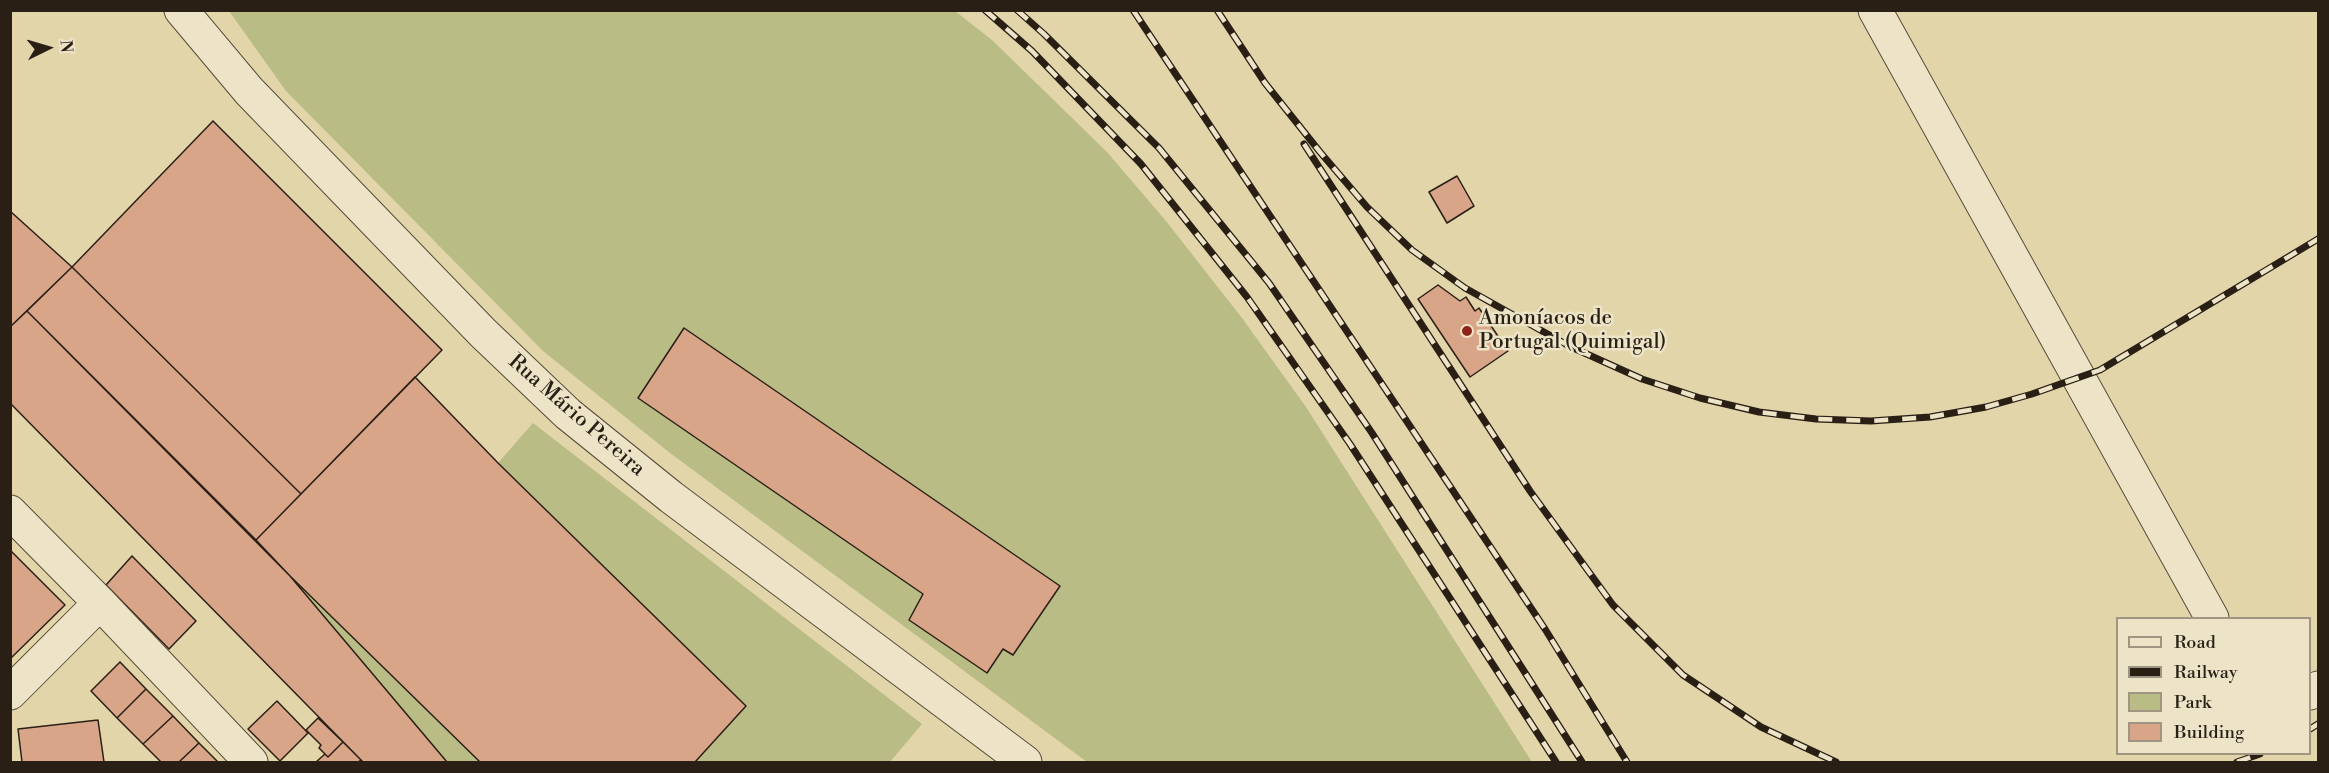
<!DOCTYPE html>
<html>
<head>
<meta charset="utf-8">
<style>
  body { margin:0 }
  #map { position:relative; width:2329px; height:773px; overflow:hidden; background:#e3d5aa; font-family:"Libre Bodoni",serif }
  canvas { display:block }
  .frame { position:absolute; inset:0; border:12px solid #2a1f15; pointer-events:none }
  .legend { position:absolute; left:2116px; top:617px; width:195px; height:138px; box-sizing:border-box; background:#ede4c8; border:2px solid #9f9580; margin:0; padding:8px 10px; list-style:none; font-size:18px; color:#2a1f15 }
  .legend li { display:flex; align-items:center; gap:12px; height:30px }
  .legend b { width:30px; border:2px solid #9f9580 }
  .north { position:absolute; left:18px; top:18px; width:60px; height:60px; -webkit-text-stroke:4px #ede4c8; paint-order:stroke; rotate:85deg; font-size:16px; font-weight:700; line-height:24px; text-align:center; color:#2a1f15 }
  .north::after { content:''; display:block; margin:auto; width:21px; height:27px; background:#2a1f15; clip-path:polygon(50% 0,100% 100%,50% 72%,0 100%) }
</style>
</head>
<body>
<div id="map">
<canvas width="2329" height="773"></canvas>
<div class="frame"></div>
<ul class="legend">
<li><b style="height:8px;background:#ede4c8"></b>Road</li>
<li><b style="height:8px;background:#2a1f15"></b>Railway</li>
<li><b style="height:16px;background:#b9bc85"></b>Park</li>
<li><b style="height:16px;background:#d8a588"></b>Building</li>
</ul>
<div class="north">N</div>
</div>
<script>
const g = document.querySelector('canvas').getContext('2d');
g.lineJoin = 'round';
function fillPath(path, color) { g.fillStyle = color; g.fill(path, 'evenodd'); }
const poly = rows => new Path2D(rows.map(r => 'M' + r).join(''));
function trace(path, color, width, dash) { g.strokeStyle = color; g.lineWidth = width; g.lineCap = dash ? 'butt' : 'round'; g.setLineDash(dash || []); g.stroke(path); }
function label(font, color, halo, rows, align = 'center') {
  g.font = font + ' "Libre Bodoni",serif'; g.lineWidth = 5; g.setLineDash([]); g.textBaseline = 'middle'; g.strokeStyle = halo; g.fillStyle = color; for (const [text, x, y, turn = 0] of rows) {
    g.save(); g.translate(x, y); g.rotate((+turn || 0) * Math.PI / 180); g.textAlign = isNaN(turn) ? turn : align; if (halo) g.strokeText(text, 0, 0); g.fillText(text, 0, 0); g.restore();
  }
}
const green = poly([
  [229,11,955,11,992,40,1107,152,1166,221,1242,318,1306,407,1532,762,1087,762,670,453,543,351,286,91],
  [533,423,922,724,890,762,695,762,746,706,498,463],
  [290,576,480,762,447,762]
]);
const building = poly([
  [213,121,442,350,301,494,72,267,213,121],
  [1457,176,1474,206,1447,223,1429,192,1457,176],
  [10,211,72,267,10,327,10,211],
  [72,267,301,494,256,540,27,311,72,267],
  [1438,285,1460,301,1466,297,1475,311,1479,308,1508,351,1470,377,1418,299,1438,285],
  [27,311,290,576,447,762,363,762,10,403,10,327,27,311],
  [684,328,1060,586,1013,655,1003,649,987,673,909,620,923,594,638,398,684,328],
  [415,377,498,463,746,706,695,762,480,762,290,576,256,540,415,377],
  [10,550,65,605,10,659,10,550],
  [132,556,196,621,169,649,106,585,132,556],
  [120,662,146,689,117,718,91,691,120,662],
  [146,689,173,716,143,744,117,718,146,689],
  [277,701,308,733,280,761,248,729,277,701],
  [173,716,199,743,179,762,161,762,143,744,173,716],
  [318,718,343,742,328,757,319,748,321,745,306,730,318,718],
  [98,720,104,762,22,762,18,729,98,720],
  [343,742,361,760,358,762,316,762,325,754,328,757,343,742],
  [199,743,218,762,179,762,199,743]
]);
const minor = poly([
  [181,10,249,91,483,333,568,414,671,497,1025,762],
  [1875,10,2212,618],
  [10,512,100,603,251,762],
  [10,693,100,603],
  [2310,693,2318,688]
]);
const rail = poly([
  [985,10,1032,51,1141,164,1247,297,1350,444,1556,762],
  [1017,10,1044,34,1159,148,1269,283,1372,433,1582,762],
  [1133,10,1545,629,1627,762],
  [1217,10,1265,83,1320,152,1367,207,1412,250,1465,288,1569,346,1642,379,1700,398,1759,412,1816,419,1871,421,1930,417,1986,407,2032,394,2100,370,2318,239],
  [1304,144,1530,491,1613,605,1683,675,1761,727,1836,762],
  [2310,729,2318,724],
  [2237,762,2260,754]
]);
const markers = [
  [1467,331,6,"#8f2418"]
];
const poiNames = [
  ["Amoníacos de",1479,319],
  ["Portugal (Quimigal)",1479,343]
];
const streetNames = [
  ["Rua Mário Pereira",576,416,41]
];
fillPath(green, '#b9bc85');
fillPath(building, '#d8a588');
trace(building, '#2a1f15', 1.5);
trace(minor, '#584c3a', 35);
trace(minor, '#ede4c8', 33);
trace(rail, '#2a1f15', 7);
trace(rail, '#ede4c8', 4.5, [14]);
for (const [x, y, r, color] of markers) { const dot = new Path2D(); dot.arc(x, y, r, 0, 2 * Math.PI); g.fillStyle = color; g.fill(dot); trace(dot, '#ede4c8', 2); }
label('21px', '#2a1f15', '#ede4c8', poiNames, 'left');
label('21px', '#2a1f15', '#ede4c8', streetNames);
</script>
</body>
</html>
